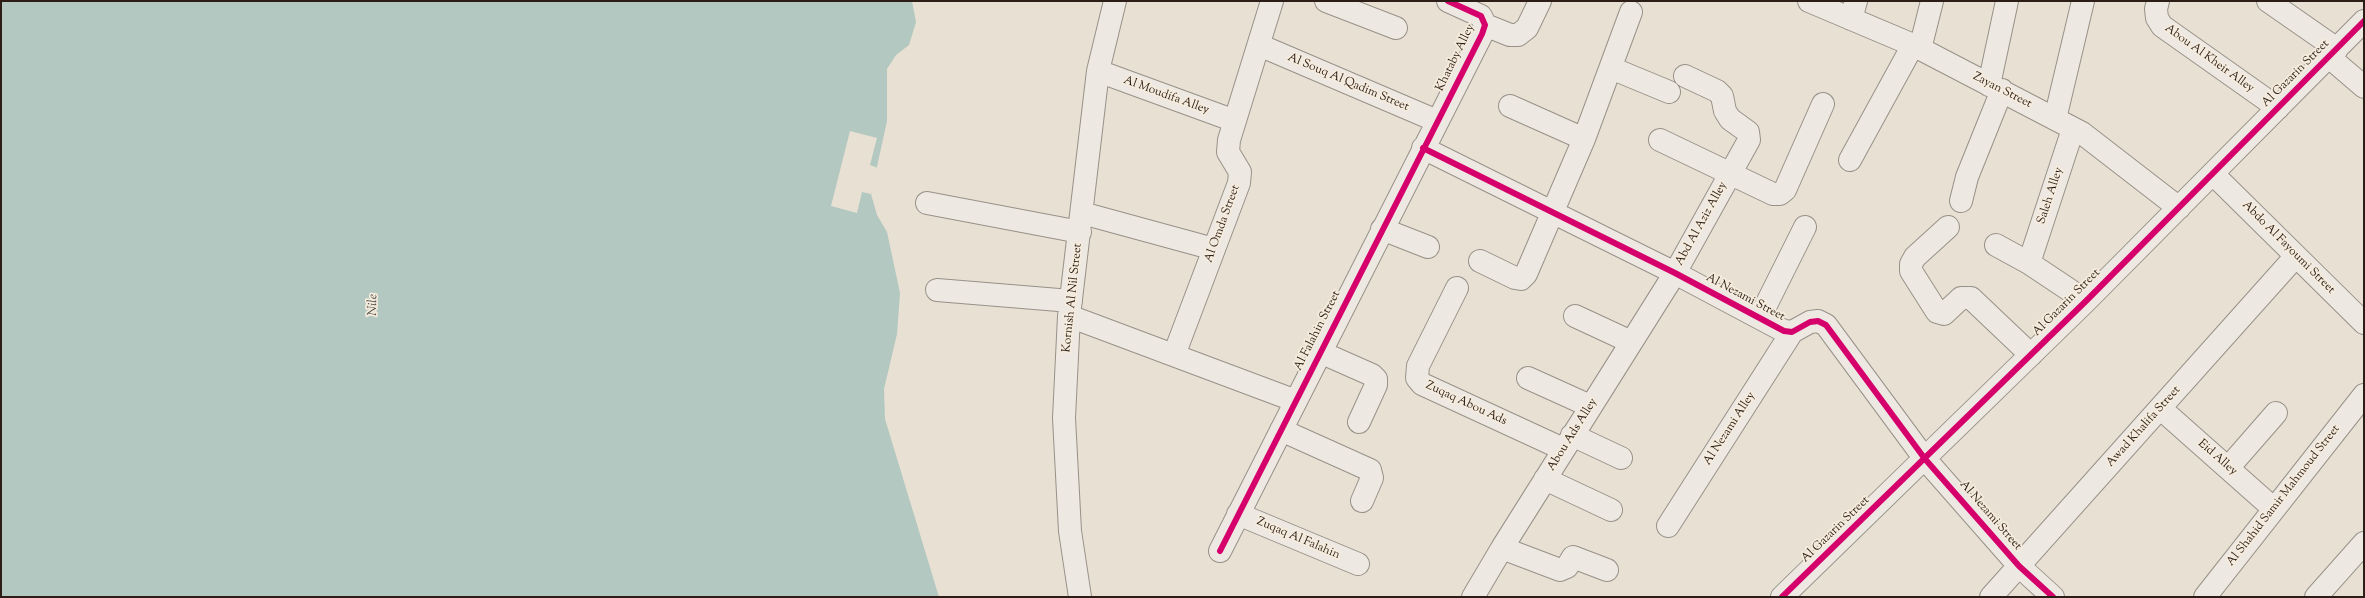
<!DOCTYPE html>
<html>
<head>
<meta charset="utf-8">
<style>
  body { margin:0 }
  #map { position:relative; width:2365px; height:598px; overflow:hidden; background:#e8e0d3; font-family:"Sorts Mill Goudy",serif }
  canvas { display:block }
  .frame { position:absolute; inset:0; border:2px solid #2c1e16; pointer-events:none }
</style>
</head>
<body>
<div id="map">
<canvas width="2365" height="598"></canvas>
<div class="frame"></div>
</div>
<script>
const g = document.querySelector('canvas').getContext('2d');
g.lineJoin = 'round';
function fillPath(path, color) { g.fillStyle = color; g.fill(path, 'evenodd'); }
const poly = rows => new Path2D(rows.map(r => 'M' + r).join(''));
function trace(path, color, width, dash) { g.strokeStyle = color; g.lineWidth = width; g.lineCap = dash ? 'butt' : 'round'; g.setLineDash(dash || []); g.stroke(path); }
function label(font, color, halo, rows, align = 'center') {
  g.font = font + ' "Sorts Mill Goudy",serif'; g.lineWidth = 3.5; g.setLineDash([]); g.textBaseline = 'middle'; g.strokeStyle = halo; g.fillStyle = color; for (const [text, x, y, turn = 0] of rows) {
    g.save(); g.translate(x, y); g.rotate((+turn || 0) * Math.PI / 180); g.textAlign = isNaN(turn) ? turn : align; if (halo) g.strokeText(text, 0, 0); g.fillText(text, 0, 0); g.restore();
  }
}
const water = poly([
  [1,1,912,1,916,22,909,45,896,55,887,69,887,121,871,194,877,215,887,232,900,293,897,334,884,389,885,419,939,597,1,597]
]);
const pier = poly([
  [850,131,877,138,870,165,878,168,871,194,862,192,857,213,831,206]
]);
const minor = poly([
  [1326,1,1396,28],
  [1809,1,1913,45,2082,133,2179,208],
  [2158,1,2156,9,2157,18,2162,26,2278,108],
  [2268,1,2337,49],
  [1851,19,1856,1],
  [1485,25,1510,35,1518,35,1527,28,1540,1],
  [1259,45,1437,121],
  [1920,49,1932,1],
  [2329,57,2364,87],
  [1611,68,1669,92],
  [1098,71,1235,121],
  [1989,85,2007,1],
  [1510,106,1584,139],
  [2055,119,2083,1],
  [1660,140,1773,194,1780,194,1785,190,1823,104],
  [1423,148,1675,273,1784,331,1792,332,1810,322,1818,321,1826,325,1925,459,2019,566,2053,597],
  [1850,160,1913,45],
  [2213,174,2364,323],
  [1961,201,1967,177,2002,90],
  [927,203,1080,232],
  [1082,213,1214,249],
  [1948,227,1915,257,1911,264,1911,271,1937,312,1944,314,1961,298,1971,298,2031,355],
  [1382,229,1428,247],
  [1996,245,2029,263,2086,301],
  [1480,261,1515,278,1521,279,1526,274,1584,139,1631,12],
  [2029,263,2073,129],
  [1457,288,1418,366,1417,378,1422,384,1563,449],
  [937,290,1071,301],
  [1069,316,1296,401],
  [1575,316,1631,342],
  [1760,317,1805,227],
  [1320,352,1372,375,1376,379,1376,385,1359,422],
  [1174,355,1239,183,1240,172,1228,152,1229,140,1272,1],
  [1528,378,1590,406],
  [2160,408,2274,509],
  [1281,430,1370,470,1372,478,1362,501],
  [1572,435,1621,458],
  [2228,468,2276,413],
  [1545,479,1611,510],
  [1238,514,1358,564],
  [1668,526,1792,332],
  [1502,548,1560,570,1567,567,1573,557,1607,570],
  [1220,551,1482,34,1485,25,1481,16,1448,1],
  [1080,597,1070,531,1064,418,1069,316,1098,71,1115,1],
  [1473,597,1502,548,1675,273,1749,140,1748,132,1730,119,1725,111,1722,96,1717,91,1685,76],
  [1782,597,2086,301,2364,21],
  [1991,597,2296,256],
  [2205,597,2364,395],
  [2316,597,2364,543]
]);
const cycleway = poly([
  [1423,148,1675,273,1784,331,1792,332,1810,322,1818,321,1826,325,1925,459,2019,566,2053,597],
  [1220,551,1482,34,1485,25,1481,16,1448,1],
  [1782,597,2086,301,2364,21]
]);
const streetNames = [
  ["Khataby Alley",1456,58,-64],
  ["Abou Al Kheir Alley",2209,59,36],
  ["Al Gazarin Street",2296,74,-45],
  ["Al Souq Al Qadim Street",1348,83,23],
  ["Zayan Street",2002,91,27],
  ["Al Moudifa Alley",1166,96,20],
  ["Saleh Alley",2051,196,-72],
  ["Al Omda Street",1223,224,-70],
  ["Abd Al Aziz Alley",1702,224,-61],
  ["Abdo Al Fayoumi Street",2288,248,45],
  ["Kornish Al Nil Street",1073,298,-84],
  ["Al Nezami Street",1745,298,28],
  ["Al Gazarin Street",2067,303,-45],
  ["Al Falahin Street",1318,331,-63],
  ["Zuqaq Abou Ads",1466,404,25],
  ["Awad Khalifa Street",2144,427,-48],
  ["Al Nezami Alley",1730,429,-57],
  ["Abou Ads Alley",1573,435,-58],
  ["Eid Alley",2217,458,41],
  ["Al Shahid Samir Mahmoud Street",2284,496,-52],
  ["Al Nezami Street",1990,516,49],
  ["Al Gazarin Street",1836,530,-44],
  ["Zuqaq Al Falahin",1298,539,23]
];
const waterNames = [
  ["Nile",374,305,-89]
];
fillPath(water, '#b2c8c0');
fillPath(pier, '#e8e0d3');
trace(minor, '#979188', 24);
trace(minor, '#ede8e2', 22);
trace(cycleway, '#d6006c', 6);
label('12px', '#2c1e16', '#f6ecdd', streetNames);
label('italic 13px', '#4d4e47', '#f6ecdd', waterNames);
</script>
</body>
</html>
